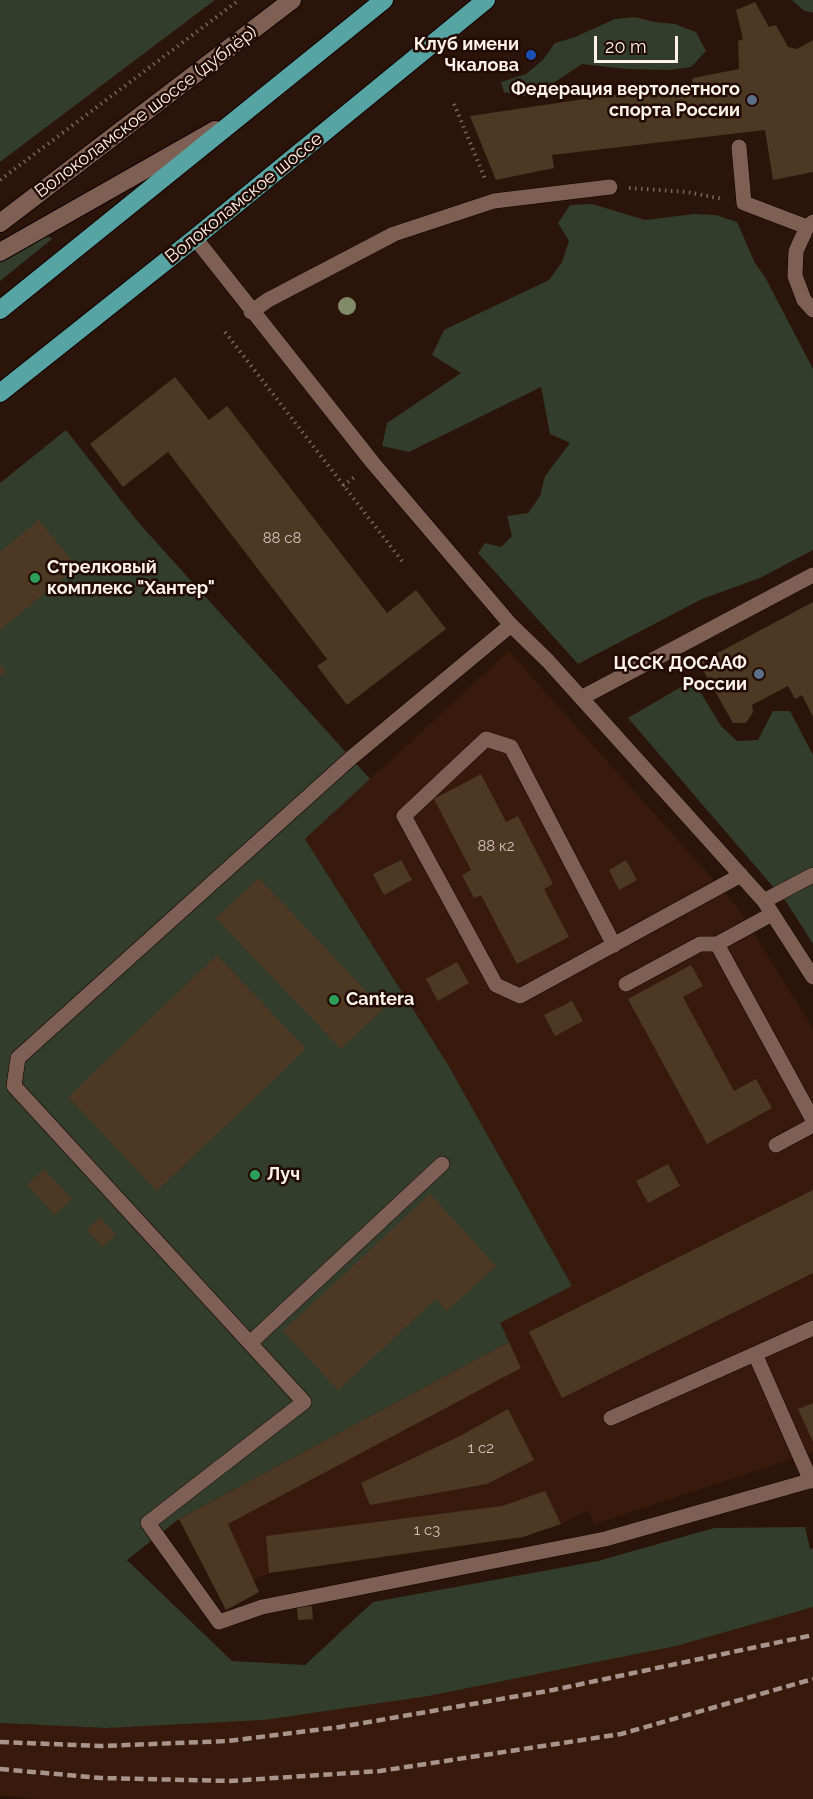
<!DOCTYPE html>
<html>
<head>
<meta charset="utf-8">
<style>
  body { margin:0 }
  #map { position:relative; width:813px; height:1799px; overflow:hidden; background:#2b1409; font-family:Raleway,sans-serif }
  canvas { display:block }
  .scale { position:absolute; left:594px; top:36px; width:84px; height:27px; box-sizing:border-box; border:3px solid #fff1eb; border-top:0; padding-left:8px; font-size:18px; line-height:21px; white-space:nowrap; color:#fff1eb; -webkit-text-stroke:4px #210b02; paint-order:stroke }
</style>
</head>
<body>
<div id="map">
<canvas width="813" height="1799"></canvas>
<div class="scale">20 m</div>
</div>
<script>
const g = document.querySelector('canvas').getContext('2d');
g.lineJoin = 'round';
function fillPath(path, color) { g.fillStyle = color; g.fill(path, 'evenodd'); }
const poly = rows => new Path2D(rows.map(r => 'M' + r).join(''));
function trace(path, color, width, dash) { g.strokeStyle = color; g.lineWidth = width; g.lineCap = dash ? 'butt' : 'round'; g.setLineDash(dash || []); g.stroke(path); }
function label(font, color, halo, rows, align = 'center') {
  g.font = font + ' Raleway,sans-serif'; g.lineWidth = 5; g.setLineDash([]); g.textBaseline = 'middle'; g.strokeStyle = halo; g.fillStyle = color; for (const [text, x, y, turn = 0] of rows) {
    g.save(); g.translate(x, y); g.rotate((+turn || 0) * Math.PI / 180); g.textAlign = isNaN(turn) ? turn : align; if (halo) g.strokeText(text, 0, 0); g.fillText(text, 0, 0); g.restore();
  }
}
const built = poly([
  [509,651,736,905,813,1028,813,1452,595,1524,588,1510,561,1524,523,1537,269,1573,253,1580,259,1592,226,1610,179,1519,508,1342,499,1323,572,1286,447,1063,305,839],
  [813,1607,813,1799,36,1799,0,1795,0,1723,106,1728,770,1617]
]);
const green = poly([
  [0,0,215,0,0,162],
  [792,0,813,0,813,13,803,10],
  [635,17,654,22,675,24,696,32,706,51,691,67,670,70,626,69,582,64,546,88,525,96,504,92,501,82,526,74,543,60,555,43,575,37,615,19],
  [592,204,645,220,694,214,716,215,737,222,755,263,765,277,813,369,813,550,760,578,702,599,578,664,478,553,485,543,501,547,512,536,507,516,528,513,540,496,545,476,570,443,550,434,541,387,409,452,382,446,387,423,461,373,432,355,444,330,549,280,562,262,569,241,558,223,570,205],
  [47,235,52,239,0,281,0,262],
  [66,430,138,522,370,779,305,839,447,1063,572,1286,500,1323,509,1342,179,1519,127,1560,232,1661,305,1665,373,1602,598,1561,714,1528,805,1527,810,1549,813,1548,813,1607,676,1646,428,1696,264,1720,106,1728,0,1723,0,483],
  [693,680,721,726,737,741,758,740,773,711,790,711,813,755,813,944,787,903,628,718]
]);
const building = poly([
  [755,2,769,27,776,25,788,47,797,49,813,40,813,172,773,180,765,130,552,155,554,168,496,180,470,116,692,83,693,78,739,69,738,41,743,39,736,10],
  [175,377,209,420,227,406,387,613,416,590,446,629,347,705,317,666,327,659,168,452,123,487,90,444],
  [39,520,77,567,0,630,0,552],
  [813,602,813,717,802,695,795,699,788,686,752,705,753,712,746,723,733,723,699,663],
  [0,664,6,672,0,676],
  [481,774,506,822,518,816,553,884,544,889,569,937,517,964,481,895,474,898,462,875,471,870,434,799],
  [401,860,412,880,384,895,373,874],
  [626,860,637,880,619,890,609,870],
  [259,878,383,1009,341,1049,216,918],
  [217,955,306,1049,157,1191,68,1097],
  [457,962,469,983,438,1001,426,979],
  [691,965,703,986,683,997,734,1091,756,1079,772,1108,707,1144,628,999],
  [572,1001,583,1021,555,1036,544,1015],
  [668,1164,680,1186,648,1203,636,1181],
  [44,1169,72,1199,55,1215,27,1185],
  [813,1190,813,1273,562,1398,529,1332],
  [430,1194,496,1266,447,1311,436,1299,338,1390,283,1331],
  [100,1217,116,1234,103,1247,87,1230],
  [509,1342,521,1368,228,1524,259,1592,226,1610,179,1519],
  [813,1403,813,1442,798,1409],
  [508,1409,534,1460,487,1484,370,1505,361,1483,460,1436],
  [545,1491,561,1524,523,1537,269,1573,266,1536,502,1506],
  [312,1606,313,1619,298,1620,297,1607]
]);
const path = poly([
  [454,104,486,181],
  [0,180,239,0],
  [629,188,687,192,723,199],
  [225,332,402,561],
  [343,486,357,475]
]);
const lane = poly([
  [739,147,744,203,807,227],
  [813,222,807,227,796,251,795,276,804,300,813,310],
  [195,238,373,463,511,625,548,661,764,901,813,977],
  [251,312,268,300,394,234,494,201,610,187],
  [511,625,351,758,18,1058,14,1086,304,1402,148,1523,219,1622,262,1607,605,1539,813,1480],
  [581,698,813,575],
  [764,901,813,875],
  [772,914,717,944,813,1120],
  [614,945,511,747,486,739,404,816,496,985,520,996,741,875],
  [626,984,700,944,717,944],
  [776,1145,813,1125],
  [250,1343,442,1164],
  [755,1354,813,1328],
  [611,1418,755,1354,811,1481]
]);
const secondary = poly([
  [0,223,292,0],
  [0,252,215,130]
]);
const primary = poly([
  [0,310,384,0],
  [0,393,195,238,486,0]
]);
const rail = poly([
  [0,1742,102,1746,228,1741,340,1727,553,1690,813,1635],
  [0,1769,101,1778,230,1781,380,1771,621,1734,813,1679]
]);
const trees = [
  [347,306]
];
const markers = [
  [531,55,6,"#1a4fb4"],
  [752,100,6,"#5c6f8a"],
  [35,578,6,"#2e9e5b"],
  [759,674,6,"#5c6f8a"],
  [334,1000,6,"#2e9e5b"],
  [255,1175,6,"#2e9e5b"]
];
const numberNames = [
  ["88 с8",282,538],
  ["88 к2",496,846],
  ["1 с2",481,1448],
  ["1 с3",427,1530]
];
const poiNames = [
  ["Клуб имени",519,45],
  ["Чкалова",519,66],
  ["Федерация вертолетного",740,90],
  ["спорта России",740,111],
  ["Стрелковый",47,568,"left"],
  ["комплекс \"Хантер\"",47,589,"left"],
  ["ЦССК ДОСААФ",747,664],
  ["России",747,685],
  ["Cantera",346,1000,"left"],
  ["Луч",267,1175,"left"]
];
const streetNames = [
  ["Волоколамское шоссе (дублёр)",146,112,-37],
  ["Волоколамское шоссе",244,198,-39]
];
fillPath(built, '#381a0c');
fillPath(green, '#323d2c');
fillPath(building, '#4c3823');
trace(lane, '#120100', 16);
trace(secondary, '#120100', 20);
trace(primary, '#120100', 20);
trace(path, '#7a665d', 4, [1.5, 4.5]);
trace(lane, '#7d6053', 15);
trace(secondary, '#7d6053', 18);
trace(primary, '#56a4a3', 18);
trace(rail, '#a7958d', 4.5, [9, 4.5]);
g.fillStyle = '#818a68';
for (const [x, y] of trees) { g.beginPath(); g.arc(x, y, 9, 0, 2 * Math.PI); g.fill(); }
for (const [x, y, r, color] of markers) { const dot = new Path2D(); dot.arc(x, y, r, 0, 2 * Math.PI); g.fillStyle = color; g.fill(dot); trace(dot, '#210b02', 2); }
label('15px', '#d2c3b9', null, numberNames);
label('bold 18px', '#fff1eb', '#210b02', poiNames, 'right');
label('18px', '#fff1eb', '#210b02', streetNames);
</script>
</body>
</html>
